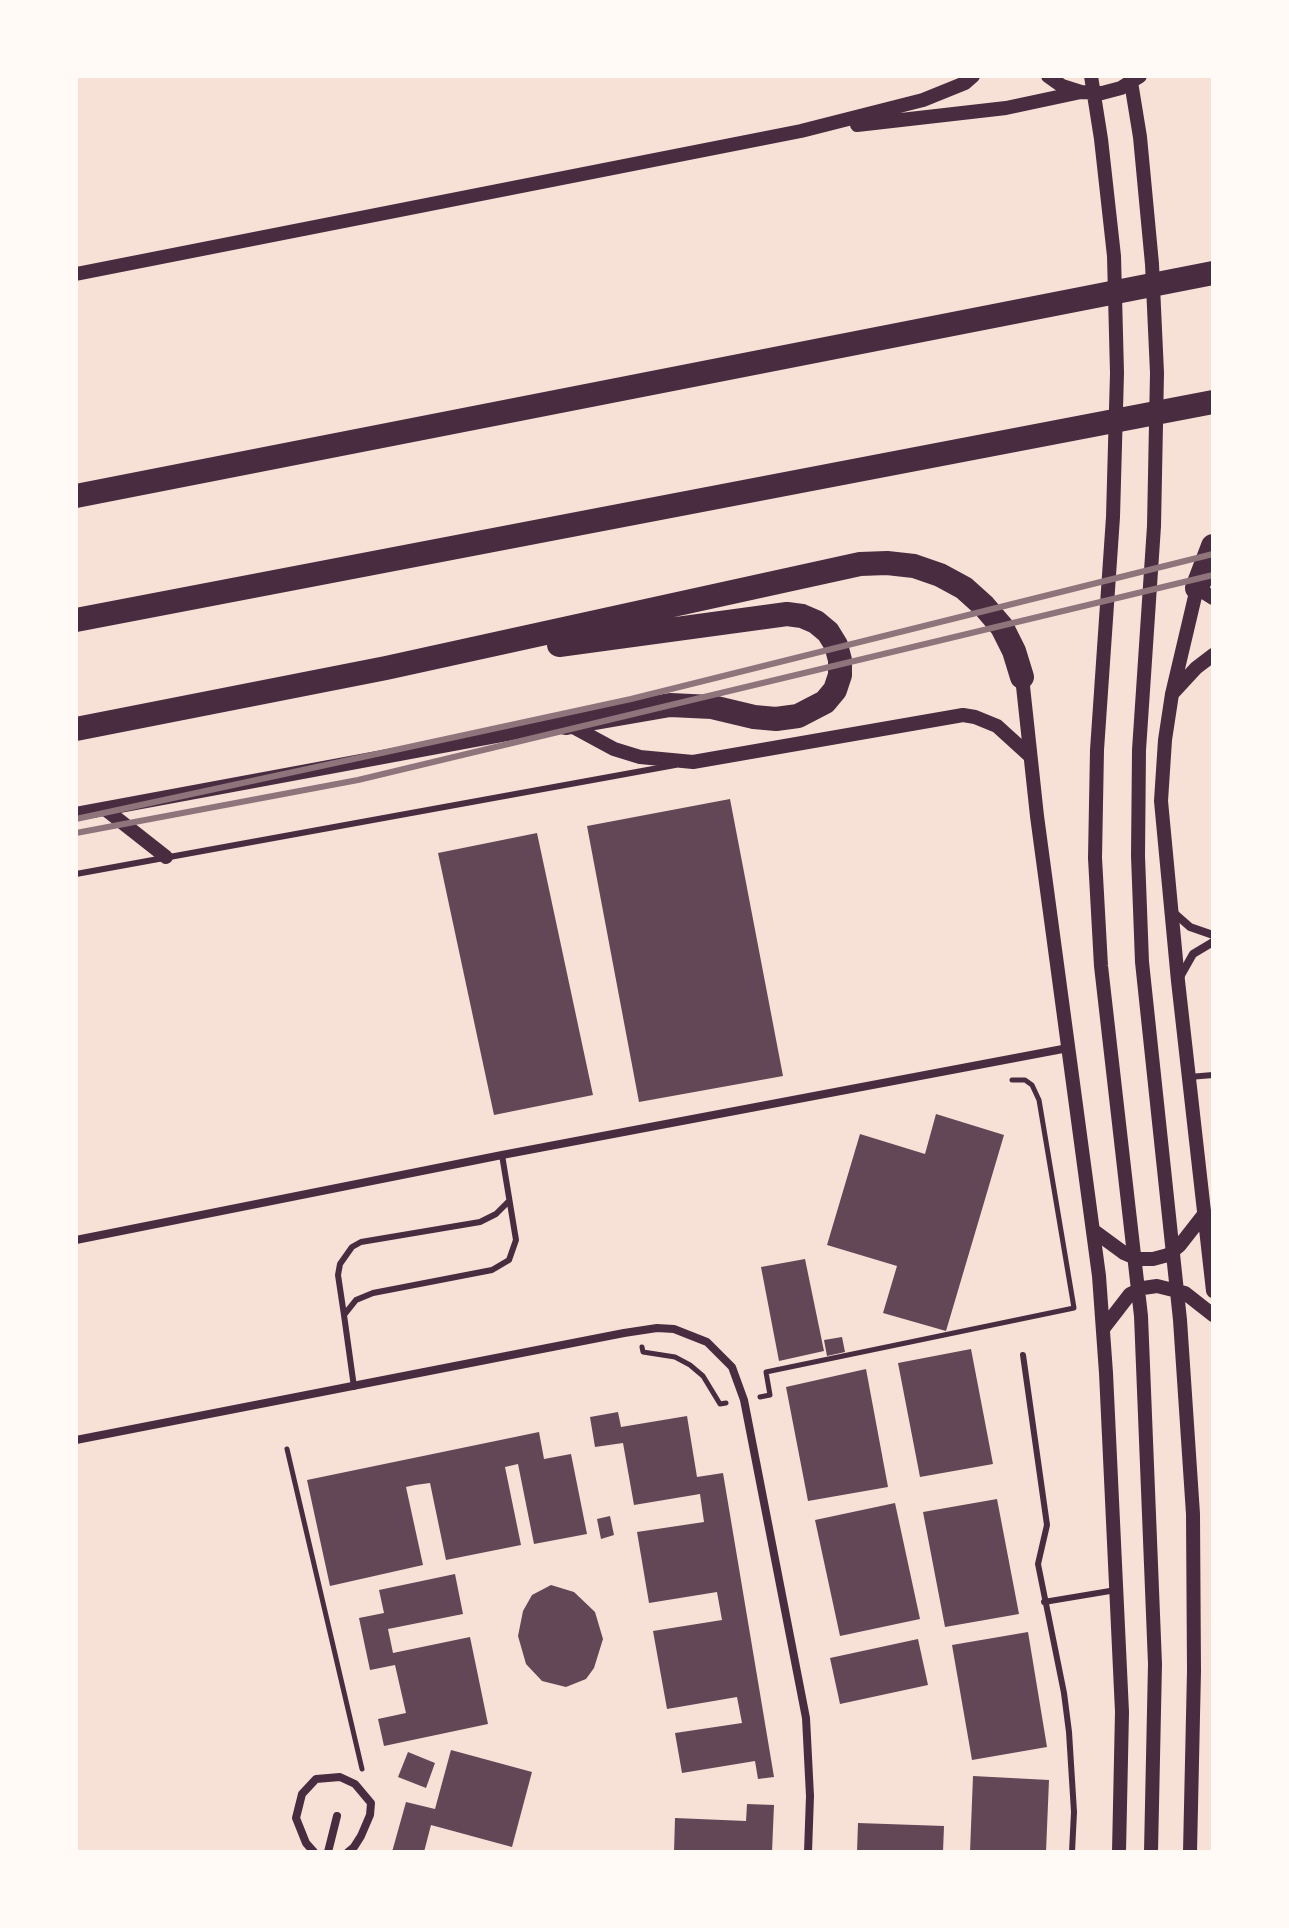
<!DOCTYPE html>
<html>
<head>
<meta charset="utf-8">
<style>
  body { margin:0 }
  #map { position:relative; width:1289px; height:1928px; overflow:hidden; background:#f7e1d7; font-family:Literata,serif }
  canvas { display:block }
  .frame { position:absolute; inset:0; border:78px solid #fffaf5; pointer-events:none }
</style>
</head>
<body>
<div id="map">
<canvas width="1289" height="1928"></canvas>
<div class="frame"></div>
</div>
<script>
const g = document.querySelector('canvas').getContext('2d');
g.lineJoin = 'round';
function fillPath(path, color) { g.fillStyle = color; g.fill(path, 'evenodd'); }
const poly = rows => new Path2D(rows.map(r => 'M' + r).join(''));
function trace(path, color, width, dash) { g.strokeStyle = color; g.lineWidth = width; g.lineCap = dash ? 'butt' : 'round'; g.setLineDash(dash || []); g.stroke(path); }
const building = poly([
  [730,799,783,1076,639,1102,587,826],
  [537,833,593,1095,494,1115,438,853],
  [936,1114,1004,1135,946,1331,883,1313,897,1266,827,1245,860,1134,925,1154],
  [805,1259,824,1351,779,1361,761,1267],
  [842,1337,845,1352,827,1356,824,1340],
  [971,1349,993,1464,920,1477,898,1363],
  [866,1369,888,1487,808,1501,786,1387],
  [618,1412,621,1427,687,1416,697,1477,723,1473,774,1777,758,1779,755,1761,682,1773,675,1733,742,1723,737,1697,667,1709,653,1631,722,1620,717,1592,649,1603,637,1532,704,1522,700,1494,634,1505,623,1443,595,1447,590,1417],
  [539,1432,544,1459,571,1454,587,1534,534,1544,518,1464,505,1467,521,1545,446,1560,430,1483,415,1485,406,1487,423,1565,330,1586,307,1480],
  [997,1499,1019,1614,945,1627,923,1512],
  [895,1503,920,1619,840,1636,815,1520],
  [610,1516,614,1535,601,1539,597,1519],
  [455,1574,463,1614,388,1629,393,1653,470,1637,488,1724,384,1746,378,1719,406,1713,395,1665,370,1670,359,1618,384,1613,379,1590],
  [551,1585,574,1592,595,1612,603,1639,594,1668,586,1679,566,1687,542,1681,526,1664,518,1636,523,1611,532,1595],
  [1028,1632,1047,1747,972,1760,952,1645],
  [918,1639,928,1685,840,1704,830,1658],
  [451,1750,532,1772,512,1847,431,1825,424,1852,392,1852,406,1802,435,1809],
  [408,1752,435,1763,426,1788,398,1777],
  [973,1776,1049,1780,1046,1852,970,1852],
  [747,1804,774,1805,772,1852,674,1852,675,1818,746,1821],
  [858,1823,944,1826,943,1852,857,1852]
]);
const path = poly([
  [642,1347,643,1352,675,1357,690,1365,703,1376,720,1404,726,1403],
  [760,1397,770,1395,766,1372,1074,1308,1039,1100,1032,1085,1025,1080,1012,1080],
  [287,1449,362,1769]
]);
const service = poly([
  [76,874,675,765],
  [1189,1077,1213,1075],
  [344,1315,338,1275,340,1264,352,1247,361,1242,480,1222,496,1214,509,1201],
  [1023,1355,1047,1525,1038,1564,1064,1693,1069,1732,1074,1812,1072,1852],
  [354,1387,344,1315,356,1300,373,1293,492,1270,509,1260,516,1240,502,1155],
  [1044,1602,1116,1590]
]);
const minor = poly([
  [1173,912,1190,927,1213,935],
  [1180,977,1193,954,1213,942],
  [76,1240,502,1155,1068,1048],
  [76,1440,624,1333,657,1328,674,1329,707,1342,732,1367,744,1400,806,1718,810,1796,808,1852],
  [314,1852,306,1843,296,1818,302,1794,316,1779,340,1777,355,1784,371,1803,370,1815,361,1836,354,1847,348,1852],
  [328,1852,337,1816]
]);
const tertiary = poly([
  [1048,76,1062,86,1081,92,1102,93,1121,88,1140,76],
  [1091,76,1101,139,1114,256,1117,373,1113,517,1097,750,1095,858,1101,966,1141,1316,1155,1664,1151,1852],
  [1130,76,1140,137,1152,264,1157,373,1154,526,1139,750,1138,856,1142,962,1180,1320,1193,1514,1194,1671,1190,1852],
  [857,125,1006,108,1081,92],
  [76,274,801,131,923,100,965,83,973,76],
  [1213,598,1197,588,1172,694,1165,740,1161,801,1178,981,1213,1291],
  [1022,677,1037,816,1099,1276,1106,1373,1122,1712,1119,1852],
  [1172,694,1196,668,1213,655],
  [105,809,166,857],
  [76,814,566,723,614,749,640,757,693,762,963,715,975,717,997,726,1030,756],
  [1094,1231,1124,1253,1138,1259,1153,1259,1168,1255,1180,1245,1205,1213],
  [1103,1329,1130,1294,1143,1288,1157,1286,1185,1293,1213,1315]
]);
const motorway = poly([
  [76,496,1213,273],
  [1197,588,1213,546],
  [76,620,1213,402],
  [559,645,787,614,802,616,816,622,828,632,836,645,840,660,840,675,835,690,825,702,798,716,776,719,754,717,712,707,670,705,566,723],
  [76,729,386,668,860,564,887,563,914,566,940,575,964,588,984,606,1002,627,1014,651,1022,677]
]);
const rail = poly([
  [76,819,631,699,1213,554],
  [76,833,358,780,1213,575]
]);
fillPath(building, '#644757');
trace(path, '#4a2c40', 5);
trace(service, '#4a2c40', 6);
trace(minor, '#4a2c40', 8);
trace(tertiary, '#4a2c40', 14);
trace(motorway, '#4a2c40', 24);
trace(rail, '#8f747c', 6);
</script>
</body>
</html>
